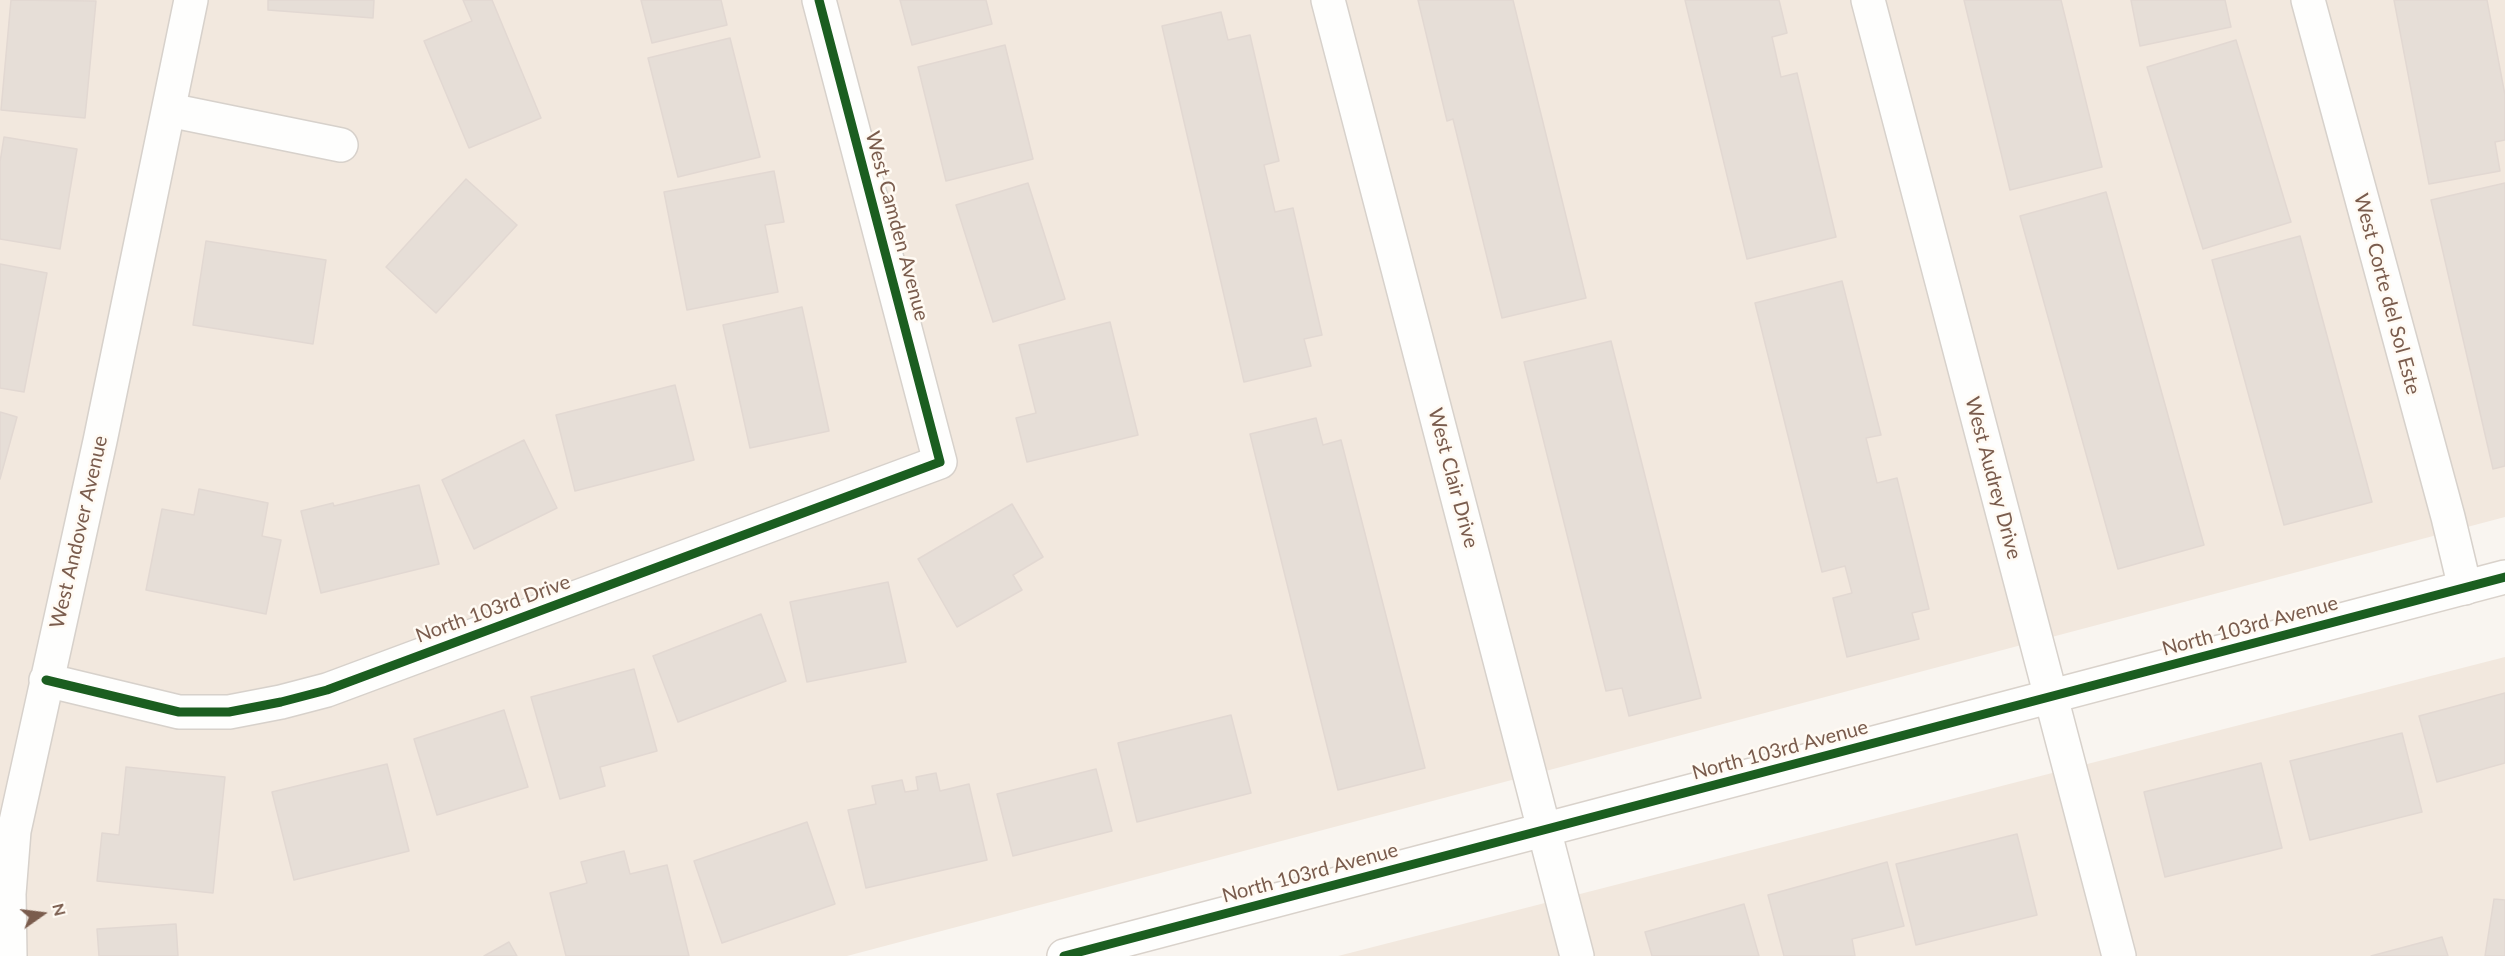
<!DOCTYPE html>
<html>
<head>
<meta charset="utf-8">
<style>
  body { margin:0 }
  #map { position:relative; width:2505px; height:956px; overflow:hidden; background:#f9f5f0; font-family:Lato,sans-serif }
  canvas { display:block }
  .north { position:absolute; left:12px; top:884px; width:60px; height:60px; -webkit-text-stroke:4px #fffaf3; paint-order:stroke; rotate:76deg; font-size:16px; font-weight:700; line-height:24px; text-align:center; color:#7a5c4d }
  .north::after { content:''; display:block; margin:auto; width:21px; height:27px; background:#7a5c4d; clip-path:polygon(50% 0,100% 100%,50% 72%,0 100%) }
</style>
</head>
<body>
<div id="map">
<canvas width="2505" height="956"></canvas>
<div class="north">N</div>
</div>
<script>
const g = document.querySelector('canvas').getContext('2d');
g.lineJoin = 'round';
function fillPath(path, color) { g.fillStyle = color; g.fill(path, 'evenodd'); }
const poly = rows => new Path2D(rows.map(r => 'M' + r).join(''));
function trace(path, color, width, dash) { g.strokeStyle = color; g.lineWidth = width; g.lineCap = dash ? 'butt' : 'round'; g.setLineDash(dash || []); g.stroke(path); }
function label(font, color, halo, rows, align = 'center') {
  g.font = font + ' Lato,sans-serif'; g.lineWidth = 5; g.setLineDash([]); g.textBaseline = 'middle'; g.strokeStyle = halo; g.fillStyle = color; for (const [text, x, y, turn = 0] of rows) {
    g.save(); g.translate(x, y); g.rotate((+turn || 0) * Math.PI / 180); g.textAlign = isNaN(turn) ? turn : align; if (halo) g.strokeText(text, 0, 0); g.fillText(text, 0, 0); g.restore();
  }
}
const residential = poly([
  [0,0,2505,0,2505,517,847,956,0,956],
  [2505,657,2505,956,1338,956]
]);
const building = poly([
  [11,0,96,1,85,118,1,110,11,0],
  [268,0,374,0,373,18,268,10,268,0],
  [463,0,492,0,541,118,469,148,424,41,472,21,463,0],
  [641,0,721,0,727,25,652,43,641,0],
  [900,0,986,0,992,24,912,45,900,0],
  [1418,0,1513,0,1586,298,1502,318,1453,119,1447,121,1418,0],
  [1685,0,1779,0,1787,33,1772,37,1781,77,1797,73,1836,237,1747,259,1685,0],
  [1964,0,2061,0,2102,167,2010,190,1964,0],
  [2131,0,2225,0,2231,27,2140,46,2131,0],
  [2394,0,2487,0,2505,95,2505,140,2495,142,2500,171,2429,184,2394,0],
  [1221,12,1228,40,1250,35,1279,161,1264,165,1275,212,1293,208,1322,335,1304,339,1311,366,1244,382,1162,26,1221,12],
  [730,38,760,157,678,177,648,58,730,38],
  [2236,40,2291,222,2203,249,2147,67,2236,40],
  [1005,45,1033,159,946,181,918,67,1005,45],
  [4,137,77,149,60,249,0,239,0,162,4,137],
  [774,171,784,222,765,225,778,292,687,310,664,192,774,171],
  [466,179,517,225,436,313,386,267,466,179],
  [1028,183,1065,299,993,322,956,205,1028,183],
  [2505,183,2505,466,2493,469,2431,200,2505,183],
  [2106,192,2204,545,2118,569,2020,216,2106,192],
  [2300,236,2372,502,2284,525,2212,260,2300,236],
  [206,241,326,260,313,344,193,325,206,241],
  [0,264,47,273,24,392,0,388,0,264],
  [1842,281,1881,435,1866,438,1877,483,1897,478,1929,609,1912,613,1919,639,1847,657,1833,598,1852,593,1845,566,1822,572,1755,303,1842,281],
  [802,307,829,431,750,448,723,325,802,307],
  [1110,322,1138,435,1027,462,1016,418,1036,413,1019,345,1110,322],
  [1611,341,1701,698,1629,716,1622,688,1606,691,1524,362,1611,341],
  [675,385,694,460,575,491,556,415,675,385],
  [0,412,17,417,0,479,0,412],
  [1316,418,1323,445,1341,440,1425,768,1338,790,1250,434,1316,418],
  [524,440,557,508,474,549,442,480,524,440],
  [419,485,439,564,321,593,301,511,333,503,334,506,419,485],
  [199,489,268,503,262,536,281,540,266,614,146,590,162,509,194,515,199,489],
  [1012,504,1043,557,1013,575,1022,590,957,627,918,559,1012,504],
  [888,582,906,662,807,682,790,602,888,582],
  [761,614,786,681,678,722,653,656,761,614],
  [634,669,657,751,600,767,605,786,560,799,531,697,634,669],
  [2505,693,2505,763,2437,782,2419,716,2505,693],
  [504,710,528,787,437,815,414,739,504,710],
  [1231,715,1251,793,1137,822,1118,743,1231,715],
  [2402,733,2422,812,2310,840,2290,761,2402,733],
  [2261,763,2282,848,2165,877,2144,792,2261,763],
  [387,764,409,851,294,880,272,792,387,764],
  [126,767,225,777,213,893,97,881,102,833,119,835,126,767],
  [1096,769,1112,831,1013,856,997,794,1096,769],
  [936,773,940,791,969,784,987,860,866,888,848,810,876,804,872,786,902,780,905,792,918,790,916,777,936,773],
  [807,822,835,904,722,943,694,861,807,822],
  [2017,834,2037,915,1916,945,1896,864,2017,834],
  [624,851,630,874,667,865,689,956,566,956,550,893,587,883,581,862,624,851],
  [1887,862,1904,926,1852,939,1855,956,1784,956,1768,895,1887,862],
  [2494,899,2505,900,2505,956,2485,956,2494,899],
  [1744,904,1759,956,1652,956,1645,932,1744,904],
  [176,924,178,956,99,956,97,929,176,924],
  [2442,937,2448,956,2371,956,2442,937],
  [509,942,517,956,484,956,509,942]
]);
const street = poly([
  [1328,0,1577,956],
  [1868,0,2119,956],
  [2308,0,2448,517,2465,588],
  [169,110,341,145],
  [46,680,179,712,229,712,281,702,327,690,940,462,819,0],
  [10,956,9,894,14,831,100,441,191,0]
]);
const secondary = poly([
  [1064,956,2505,577]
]);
const cycleway = poly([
  [46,680,179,712,229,712,281,702,327,690,940,462,819,0],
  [1064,956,2505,577]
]);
const streetNames = [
  ["West Camden Avenue",897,226,75],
  ["West Corte del Sol Este",2387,294,75],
  ["West Clair Drive",1453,478,75],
  ["West Audrey Drive",1993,478,75],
  ["West Andover Avenue",79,532,-77],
  ["North 103rd Drive",493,609,-20],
  ["North 103rd Avenue",2250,626,-15],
  ["North 103rd Avenue",1780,750,-15],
  ["North 103rd Avenue",1310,873,-15]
];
fillPath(residential, '#f2e8de');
fillPath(building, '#e6ded7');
trace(building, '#e2d8d2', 1.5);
trace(street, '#d7d1cb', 36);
trace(secondary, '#d9d2cb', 36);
trace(street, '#fefefd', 33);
trace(secondary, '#fefefd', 33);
trace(cycleway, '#1b5e20', 9);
label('20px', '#7a5c4d', '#fffaf3', streetNames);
</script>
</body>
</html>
